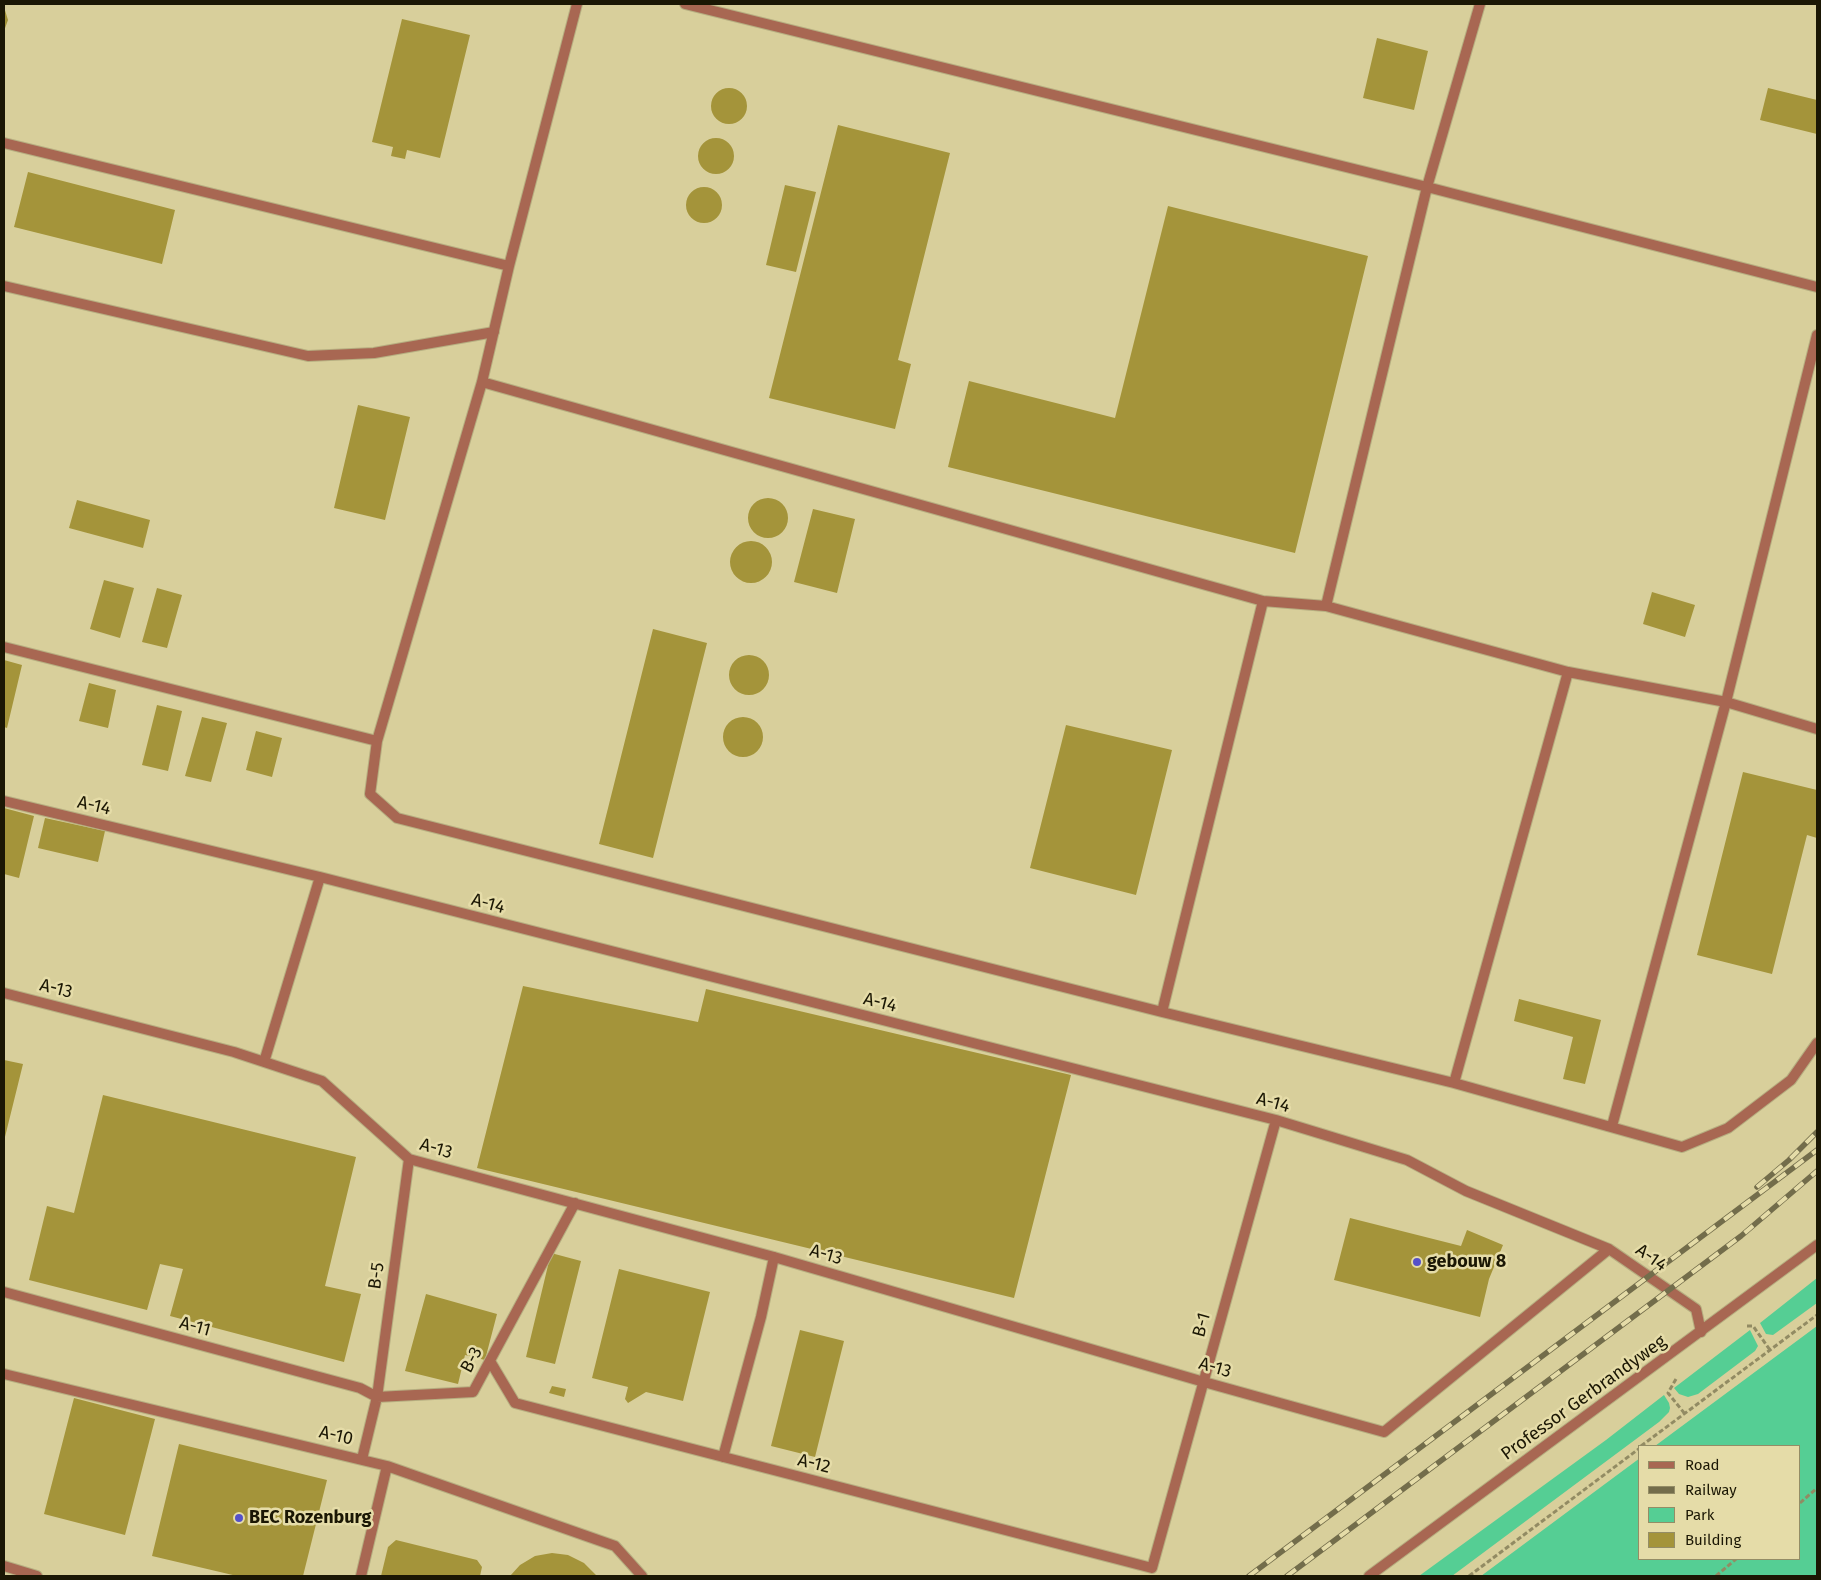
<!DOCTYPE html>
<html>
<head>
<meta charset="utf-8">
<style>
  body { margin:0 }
  #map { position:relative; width:1821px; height:1580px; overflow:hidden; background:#d8cf9b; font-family:"Fira Sans",sans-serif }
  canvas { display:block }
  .frame { position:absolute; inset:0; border:5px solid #1b1704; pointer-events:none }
  .legend { position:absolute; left:1638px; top:1445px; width:162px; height:115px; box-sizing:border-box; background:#e5dca8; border:1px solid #948d66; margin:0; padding:6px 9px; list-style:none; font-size:15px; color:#1b1704 }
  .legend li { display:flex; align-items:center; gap:10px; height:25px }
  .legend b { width:25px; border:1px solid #948d66 }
</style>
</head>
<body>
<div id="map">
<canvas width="1821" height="1580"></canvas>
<div class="frame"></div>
<ul class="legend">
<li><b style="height:6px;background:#a86752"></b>Road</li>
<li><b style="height:6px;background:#736d4b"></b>Railway</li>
<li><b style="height:14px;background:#55ce94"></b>Park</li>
<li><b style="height:14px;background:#a4943a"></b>Building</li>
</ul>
</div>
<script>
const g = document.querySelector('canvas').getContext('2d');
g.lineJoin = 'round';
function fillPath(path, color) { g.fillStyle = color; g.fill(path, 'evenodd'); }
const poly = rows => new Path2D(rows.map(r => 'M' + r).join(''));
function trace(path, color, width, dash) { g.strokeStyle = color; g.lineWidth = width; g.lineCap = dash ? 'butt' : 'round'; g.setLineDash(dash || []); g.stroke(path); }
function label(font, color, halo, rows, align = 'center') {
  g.font = font + ' "Fira Sans",sans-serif'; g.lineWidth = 5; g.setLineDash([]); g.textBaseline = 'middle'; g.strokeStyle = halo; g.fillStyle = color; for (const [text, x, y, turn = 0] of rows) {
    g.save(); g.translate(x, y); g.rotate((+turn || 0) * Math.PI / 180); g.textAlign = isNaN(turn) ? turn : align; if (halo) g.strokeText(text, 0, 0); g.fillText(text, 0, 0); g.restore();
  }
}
const green = poly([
  [1817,1278,1817,1303,1773,1335,1766,1334,1760,1323],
  [1817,1326,1817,1576,1481,1576,1640,1458,1640,1559,1800,1559,1800,1446,1655,1446],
  [1750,1330,1758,1346,1755,1351,1698,1394,1688,1397,1679,1394,1674,1388],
  [1664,1395,1669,1403,1670,1408,1669,1412,1659,1422,1452,1576,1419,1576,1606,1440]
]);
const building = poly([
  [4,7,8,20,4,31],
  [402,19,470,35,440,158,407,150,405,159,391,156,393,147,372,142],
  [1377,38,1428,51,1414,110,1363,98],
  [1768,88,1817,100,1817,134,1760,120],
  '711 106a18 18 0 1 1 36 0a18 18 0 1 1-36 0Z',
  [838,125,950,153,898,360,911,364,895,429,769,398],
  '698 156a18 18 0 1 1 36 0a18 18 0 1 1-36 0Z',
  [28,172,175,210,162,264,14,227],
  [785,185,816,192,796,272,766,265],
  '686 205a18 18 0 1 1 36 0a18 18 0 1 1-36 0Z',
  [1168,206,1368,256,1295,553,948,467,969,381,1115,418],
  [358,405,410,417,385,520,334,508],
  '748 518a20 20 0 1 1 40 0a20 20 0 1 1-40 0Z',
  [77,500,150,520,143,548,69,528],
  [813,509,855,519,837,593,794,582],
  '730 562a21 21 0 1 1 42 0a21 21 0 1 1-42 0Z',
  [104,580,134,588,120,638,90,629],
  [157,588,182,595,167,648,142,642],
  [1652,592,1695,605,1685,637,1643,624],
  [653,629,707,643,653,858,599,844],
  '729 675a20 20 0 1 1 40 0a20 20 0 1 1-40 0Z',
  [4,660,22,665,7,728,4,727],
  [89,683,116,690,108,728,79,721],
  [157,705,182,711,168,771,142,765],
  '723 737a20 20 0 1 1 40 0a20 20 0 1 1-40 0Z',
  [202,717,227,723,211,782,185,776],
  [1066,725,1172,750,1136,895,1030,868],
  [256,731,282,738,272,777,246,770],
  [1743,772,1817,790,1817,838,1807,835,1772,974,1697,955],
  [4,808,34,816,19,878,4,874],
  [45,818,105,831,98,862,38,848],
  [523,986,698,1022,706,989,1071,1075,1014,1298,477,1168],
  [1519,999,1601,1020,1585,1084,1563,1079,1573,1037,1514,1021],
  [4,1060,23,1064,4,1141],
  [103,1095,356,1157,325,1286,361,1294,344,1362,170,1316,183,1269,160,1264,147,1310,29,1280,47,1206,74,1213],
  [1350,1218,1461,1246,1467,1230,1503,1245,1489,1279,1480,1317,1334,1280],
  [551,1253,581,1261,555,1364,526,1357],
  [619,1269,710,1292,683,1401,646,1392,628,1403,625,1399,628,1387,592,1378],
  [426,1294,497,1314,485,1360,465,1355,458,1384,405,1371],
  [800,1330,844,1341,815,1457,771,1446],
  [552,1386,566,1389,564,1397,549,1393],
  [74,1398,155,1419,125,1535,44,1514],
  [179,1444,327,1480,303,1576,237,1576,152,1556],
  [396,1540,477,1560,482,1567,480,1576,381,1576,388,1547],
  [552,1553,568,1555,584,1563,597,1576,510,1576,520,1565,535,1556]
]);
const path = poly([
  [1747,1326,1753,1326,1770,1350],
  [1676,1379,1668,1393,1685,1414],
  [1641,1446,1817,1315],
  [1800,1503,1817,1488],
  [1469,1576,1640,1448],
  [1716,1576,1736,1559]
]);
const service = poly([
  [577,4,509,266,482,382,377,741,370,794,397,818,1162,1012,1454,1083,1682,1147,1728,1128,1791,1080,1817,1043],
  [685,4,1427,187,1817,287],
  [4,143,509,266],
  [4,286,308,356,374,353,494,332],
  [482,382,1263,601,1326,606,1568,672,1726,702,1817,729],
  [1326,606,1427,187,1480,4],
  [4,647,377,741],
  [4,801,320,877,1276,1120,1407,1160,1466,1191,1609,1249,1696,1309,1701,1332],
  [4,993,234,1052,322,1081,409,1159,774,1257,1204,1382,1384,1432,1609,1249],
  [1162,1012,1263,601],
  [264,1062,320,877],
  [1454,1083,1568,672],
  [1612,1126,1726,702,1817,335],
  [4,1292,360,1388,377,1397,409,1159],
  [490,1361,515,1403,1152,1568,1276,1120],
  [4,1374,387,1466,615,1546,642,1576],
  [723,1457,761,1317,774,1257],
  [362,1459,377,1397,473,1392,575,1203],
  [4,1566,37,1576],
  [361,1576,387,1466]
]);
const tertiary = poly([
  [1369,1576,1817,1245]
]);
const rail = poly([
  [1757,1187,1789,1160,1817,1132],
  [1249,1576,1817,1150],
  [1287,1576,1741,1236,1817,1171]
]);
const markers = [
  [1417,1262,5,"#5551c9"],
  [239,1518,5,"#5551c9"]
];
const streetNames = [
  ["A-14",94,806,13],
  ["A-14",488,904,15],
  ["A-13",56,989,14],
  ["A-14",880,1003,14],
  ["A-14",1273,1103,15],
  ["A-13",436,1149,16],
  ["A-13",826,1255,16],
  ["A-14",1651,1258,35],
  ["B-5",377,1276,-82],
  ["B-1",1202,1325,-75],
  ["A-11",195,1327,15],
  ["B-3",472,1360,-62],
  ["A-13",1215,1368,16],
  ["Professor Gerbrandyweg",1584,1398,-36],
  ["A-10",336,1436,13],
  ["A-12",814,1464,14]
];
const poiNames = [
  ["gebouw 8",1427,1262],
  ["BEC Rozenburg",249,1518]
];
fillPath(green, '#55ce94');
fillPath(building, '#a4943a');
trace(service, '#b6ae80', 12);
trace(tertiary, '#b6ae80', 12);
trace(path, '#928b63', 3, [5, 2.5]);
trace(service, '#a86752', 10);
trace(tertiary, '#a86752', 10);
trace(rail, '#736d4b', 5.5);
trace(rail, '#e5dca8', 4, [11]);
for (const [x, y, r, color] of markers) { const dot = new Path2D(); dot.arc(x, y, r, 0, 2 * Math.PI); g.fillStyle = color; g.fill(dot); trace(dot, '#e5dca8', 2); }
label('18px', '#1b1704', '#e5dca8', streetNames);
label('bold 18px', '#1b1704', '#e5dca8', poiNames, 'left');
</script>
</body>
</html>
